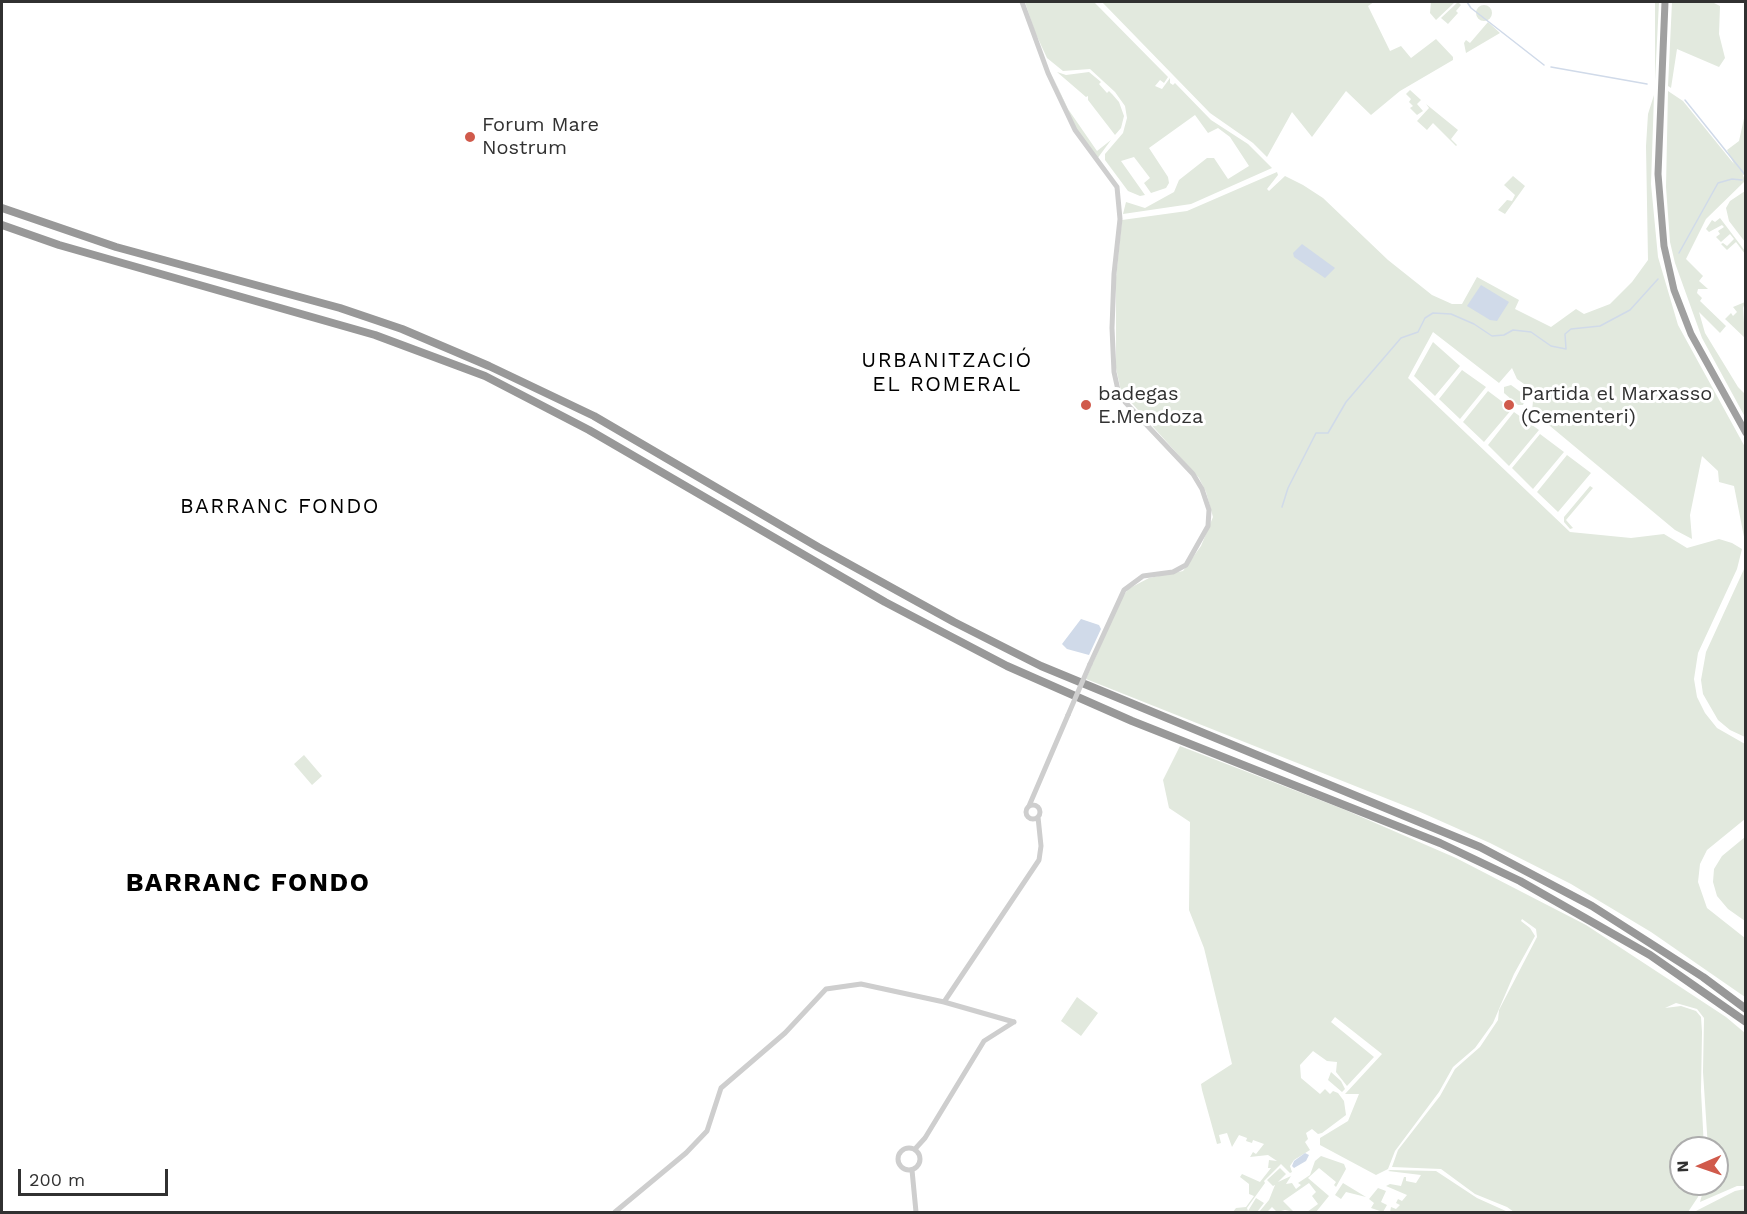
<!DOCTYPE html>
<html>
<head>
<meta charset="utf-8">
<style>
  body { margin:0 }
  #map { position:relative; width:1747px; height:1214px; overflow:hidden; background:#fff; font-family:"Work Sans",sans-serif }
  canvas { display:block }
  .frame { position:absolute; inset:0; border:3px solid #313131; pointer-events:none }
  .north { position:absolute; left:1669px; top:1136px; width:60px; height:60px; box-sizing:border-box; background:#fff; border:2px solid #adadad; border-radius:50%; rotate:268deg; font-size:16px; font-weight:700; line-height:24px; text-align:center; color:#313131 }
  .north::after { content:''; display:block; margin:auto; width:21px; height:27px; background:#d05a4b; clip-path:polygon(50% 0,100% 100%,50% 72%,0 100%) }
  .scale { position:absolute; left:18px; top:1169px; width:150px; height:27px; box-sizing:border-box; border:3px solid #313131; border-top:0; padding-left:8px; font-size:18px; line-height:21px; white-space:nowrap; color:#313131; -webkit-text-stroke:4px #fff; paint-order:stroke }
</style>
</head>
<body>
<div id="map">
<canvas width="1747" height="1214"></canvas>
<div class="frame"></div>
<div class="north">N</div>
<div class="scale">200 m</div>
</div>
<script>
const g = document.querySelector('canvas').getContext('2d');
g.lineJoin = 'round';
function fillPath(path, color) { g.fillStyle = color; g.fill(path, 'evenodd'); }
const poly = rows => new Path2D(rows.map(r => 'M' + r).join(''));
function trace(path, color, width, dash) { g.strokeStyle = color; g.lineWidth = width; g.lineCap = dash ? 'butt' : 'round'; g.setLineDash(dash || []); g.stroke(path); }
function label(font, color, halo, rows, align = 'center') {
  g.font = font + ' "Work Sans",sans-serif'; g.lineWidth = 6; g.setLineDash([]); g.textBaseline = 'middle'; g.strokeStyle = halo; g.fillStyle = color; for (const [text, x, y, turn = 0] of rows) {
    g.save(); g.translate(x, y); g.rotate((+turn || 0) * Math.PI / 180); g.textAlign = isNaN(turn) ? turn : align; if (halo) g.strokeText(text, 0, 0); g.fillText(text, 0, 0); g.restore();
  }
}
const green = poly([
  [1025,2,1094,2,1168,77,1164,83,1160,80,1155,86,1162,89,1170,78,1170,83,1173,85,1175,83,1211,120,1248,144,1272,168,1191,204,1123,214,1126,202,1145,208,1174,192,1179,180,1207,158,1214,158,1228,179,1249,166,1230,137,1218,128,1208,133,1195,115,1149,148,1168,177,1169,183,1166,188,1151,193,1144,183,1150,178,1134,157,1121,161,1145,195,1140,196,1128,191,1105,160,1105,154,1123,133,1127,118,1125,106,1115,92,1090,69,1063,71,1047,58,1035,32],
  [1102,2,1374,2,1368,6,1390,51,1401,46,1411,58,1436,39,1453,57,1453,60,1400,91,1371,115,1346,91,1312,137,1292,112,1267,157,1253,143,1210,113],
  [1431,2,1455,2,1436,20,1430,13],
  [1458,2,1461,5,1456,11,1458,13,1448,24,1441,18],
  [1655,2,1659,2,1655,81],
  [1672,2,1712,2,1720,6,1719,34,1725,58,1719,67,1677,49,1671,88,1668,86],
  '1476 13a8 8 0 1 1 16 0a8 8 0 1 1-16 0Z',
  [1488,22,1500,33,1466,53,1464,43,1466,40,1470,43],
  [1057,72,1066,75,1089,72,1101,82,1099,84,1107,93,1109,91,1112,94,1119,102,1124,116,1121,128,1115,135,1088,100,1088,96,1086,97],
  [1052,75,1068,109,1097,151,1111,140,1097,159,1077,131],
  [1410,90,1421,100,1417,104,1423,111,1417,115,1410,108,1413,106,1409,102,1411,99,1406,94],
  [1668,91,1683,101,1734,164,1727,150,1739,141,1745,114,1746,174,1743,175,1745,181,1706,219,1686,259,1703,276,1699,281,1708,289,1698,289,1697,293,1702,298,1700,301,1726,326,1720,333,1699,312,1705,333,1738,387,1745,394,1745,417,1702,338,1675,263,1670,242,1666,187],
  [1654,95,1651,184,1658,257,1678,325,1745,447,1745,542,1734,486,1719,482,1718,471,1702,456,1690,515,1692,539,1675,530,1532,411,1534,391,1517,379,1512,368,1499,383,1433,332,1408,378,1570,532,1631,538,1664,534,1687,548,1719,539,1732,543,1742,549,1737,569,1698,653,1694,679,1697,697,1705,713,1717,728,1745,744,1745,819,1707,850,1700,864,1698,882,1707,908,1745,938,1745,997,1651,932,1571,884,1490,843,1418,811,1086,679,1120,601,1128,589,1149,578,1183,571,1201,546,1213,517,1206,492,1199,478,1121,391,1116,368,1116,278,1122,220,1187,211,1277,172,1278,175,1267,189,1269,191,1285,176,1303,185,1323,198,1388,260,1432,295,1452,304,1462,304,1477,277,1519,300,1515,309,1551,327,1576,309,1584,314,1610,304,1632,282,1648,260,1646,146,1648,114],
  [1426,104,1458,130,1451,139,1457,145,1456,146,1433,123,1427,130,1417,121,1429,108],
  [1513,176,1525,186,1505,214,1498,210,1507,200,1512,201,1515,195,1504,185],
  [1745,191,1745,242,1729,221,1726,208,1730,201],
  [1720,218,1745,251,1745,254,1736,242,1727,250,1721,244,1723,243,1727,246,1734,239,1730,234,1721,242,1716,237,1720,234,1718,231,1724,227,1722,225,1709,232,1706,229,1712,220,1715,222],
  [1745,302,1743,308,1745,338,1725,319,1731,313,1733,316,1737,312,1733,307],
  [1433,342,1460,366,1435,396,1414,376],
  [1462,370,1486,387,1460,419,1439,399],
  [1511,385,1526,396,1523,405,1518,405,1504,393,1504,387],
  [1488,391,1512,409,1484,442,1463,422],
  [1514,412,1539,430,1509,466,1488,445],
  [1540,434,1564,452,1533,489,1512,468],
  [1567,455,1591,473,1558,512,1537,492],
  [1590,486,1593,488,1566,520,1573,528,1570,529,1564,522,1564,517],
  [1745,567,1746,737,1745,737,1730,730,1718,720,1703,694,1701,680,1706,652],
  [1180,746,1343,809,1456,858,1586,925,1726,1017,1745,1033,1745,1186,1737,1186,1700,1202,1705,1184,1717,1184,1717,1148,1708,1148,1703,1072,1704,1018,1697,1009,1676,1003,1665,1008,1681,1006,1696,1011,1701,1017,1702,1032,1701,1091,1704,1148,1681,1148,1681,1184,1702,1184,1698,1197,1688,1212,1514,1212,1507,1207,1475,1194,1441,1169,1392,1167,1398,1150,1440,1096,1455,1069,1480,1047,1498,1020,1499,1010,1537,937,1536,929,1522,919,1521,921,1530,928,1535,936,1514,974,1493,1023,1475,1048,1453,1067,1439,1092,1395,1151,1388,1169,1376,1175,1320,1145,1320,1138,1348,1121,1359,1094,1345,1094,1382,1054,1335,1017,1331,1022,1374,1057,1347,1086,1336,1072,1337,1062,1327,1061,1313,1051,1300,1065,1301,1078,1320,1094,1325,1089,1330,1094,1333,1091,1338,1093,1344,1101,1346,1115,1322,1133,1318,1134,1312,1129,1306,1133,1308,1139,1305,1142,1310,1150,1294,1160,1290,1166,1292,1172,1290,1173,1281,1164,1264,1181,1265,1183,1247,1208,1248,1211,1256,1198,1264,1203,1257,1212,1233,1212,1236,1208,1246,1207,1254,1196,1249,1194,1249,1184,1240,1177,1242,1174,1260,1182,1271,1168,1268,1168,1269,1160,1277,1161,1268,1155,1250,1157,1253,1152,1256,1154,1264,1144,1253,1140,1252,1143,1246,1141,1247,1138,1239,1135,1232,1147,1227,1133,1219,1135,1221,1143,1217,1144,1202,1090,1201,1084,1232,1064,1204,948,1189,910,1190,822,1169,808,1163,780],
  [304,755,322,776,312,785,294,764],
  [1745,837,1745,921,1728,909,1717,896,1713,882,1714,869,1722,856],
  [1077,997,1098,1013,1081,1036,1061,1021],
  [1331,1072,1341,1081,1345,1089,1342,1092,1328,1080],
  [1321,1156,1344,1164,1346,1169,1336,1187,1334,1185,1336,1182,1319,1168,1308,1178,1329,1196,1316,1212,1307,1212,1318,1204,1312,1196,1316,1192,1309,1183,1283,1201,1294,1212,1285,1210,1277,1212,1272,1207,1267,1212,1259,1212,1269,1200,1275,1185,1273,1186,1267,1180,1280,1168,1286,1174,1278,1182,1291,1176,1286,1184,1292,1183,1296,1189,1301,1185,1298,1183,1310,1175,1315,1161],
  [1390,1170,1436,1171,1477,1198,1508,1212,1390,1212,1391,1207,1396,1209,1400,1205,1396,1203,1398,1199,1402,1201,1407,1195,1386,1186,1390,1184,1401,1186,1404,1177,1406,1177,1406,1181,1416,1183,1421,1175,1388,1171],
  [1343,1183,1366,1197,1346,1192,1341,1199,1335,1195],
  [1378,1188,1386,1191,1381,1202,1387,1205,1383,1212,1371,1208,1374,1203,1369,1199],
  [1745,1189,1745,1212,1694,1212,1735,1191]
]);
const water = poly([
  [1302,244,1335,268,1325,278,1294,257,1293,253],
  [1481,285,1509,302,1497,321,1490,320,1467,306],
  [1081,619,1099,625,1101,629,1089,655,1067,649,1062,644],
  [1305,1153,1309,1155,1306,1161,1294,1168,1292,1166,1294,1161]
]);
const stream = poly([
  [1467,2,1471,8,1544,65],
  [1551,67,1647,84],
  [1685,100,1746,176],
  [1679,253,1718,183,1732,179,1742,180],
  [1282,507,1288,488,1316,433,1328,433,1346,402,1401,338,1418,332,1425,318,1433,313,1451,314,1474,324,1492,336,1504,335,1513,330,1531,332,1551,346,1566,349,1565,334,1571,329,1600,326,1630,310,1658,279]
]);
const tertiary = poly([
  [1022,2,1048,73,1075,130,1117,187,1120,219,1114,274,1112,328,1114,372,1118,390,1125,402,1193,474,1202,489,1209,510,1208,526,1186,565,1173,572,1143,576,1124,590,1090,664],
  '1026 812a7 7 0 1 1 14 0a7 7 0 1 1-14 0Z',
  [1029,806,1068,715],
  [944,1002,1039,860,1041,846,1038,817],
  '898 1159a11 11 0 1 1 22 0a11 11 0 1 1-22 0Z',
  [915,1149,925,1138,984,1041,1014,1022],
  [912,1170,916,1212],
  [615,1212,686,1153,707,1131,721,1088,785,1033,826,989,861,984,944,1002,1014,1022]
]);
const trunk = poly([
  [1665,2,1658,174,1664,246,1674,290,1691,334,1746,433]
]);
const motorway = poly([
  [2,208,116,247,340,308,402,329,489,366,594,416,818,547,954,622,1041,666,1480,847,1592,906,1703,977,1746,1009],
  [2,225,59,245,375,335,485,376,589,430,885,602,1007,666,1132,721,1440,843,1520,881,1650,955,1746,1022]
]);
const tertiaryBridge = poly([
  [1068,715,1090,664]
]);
const markers = [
  [470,137,6,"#d05a4b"],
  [1086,405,6,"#d05a4b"],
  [1509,405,6,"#d05a4b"]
];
const poiNames = [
  ["Forum Mare",482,125],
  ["Nostrum",482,148],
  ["badegas",1098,394],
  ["E.Mendoza",1098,417],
  ["Partida el Marxasso",1521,394],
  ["(Cementeri)",1521,417]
];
const neighbourhoodNames = [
  ["URBANITZACIÓ",947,361],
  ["EL ROMERAL",947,385],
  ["BARRANC FONDO",280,507]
];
const districtNames = [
  ["BARRANC FONDO",248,883]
];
fillPath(green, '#e2e9de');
fillPath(water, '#d0dae9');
trace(stream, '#d0dae9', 1.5);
trace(tertiary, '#cecece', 5);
trace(trunk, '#a0a0a0', 7);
trace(motorway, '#989898', 8);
trace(tertiaryBridge, '#cecece', 5);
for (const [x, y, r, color] of markers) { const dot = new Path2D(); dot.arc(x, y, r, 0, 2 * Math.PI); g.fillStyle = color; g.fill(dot); trace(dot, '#fff', 2); }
label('20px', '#313131', '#fff', poiNames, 'left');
g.letterSpacing = '1.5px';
label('21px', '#000', '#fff', neighbourhoodNames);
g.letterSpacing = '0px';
g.letterSpacing = '1.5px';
label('bold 26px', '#000', '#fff', districtNames);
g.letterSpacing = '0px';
</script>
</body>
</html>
